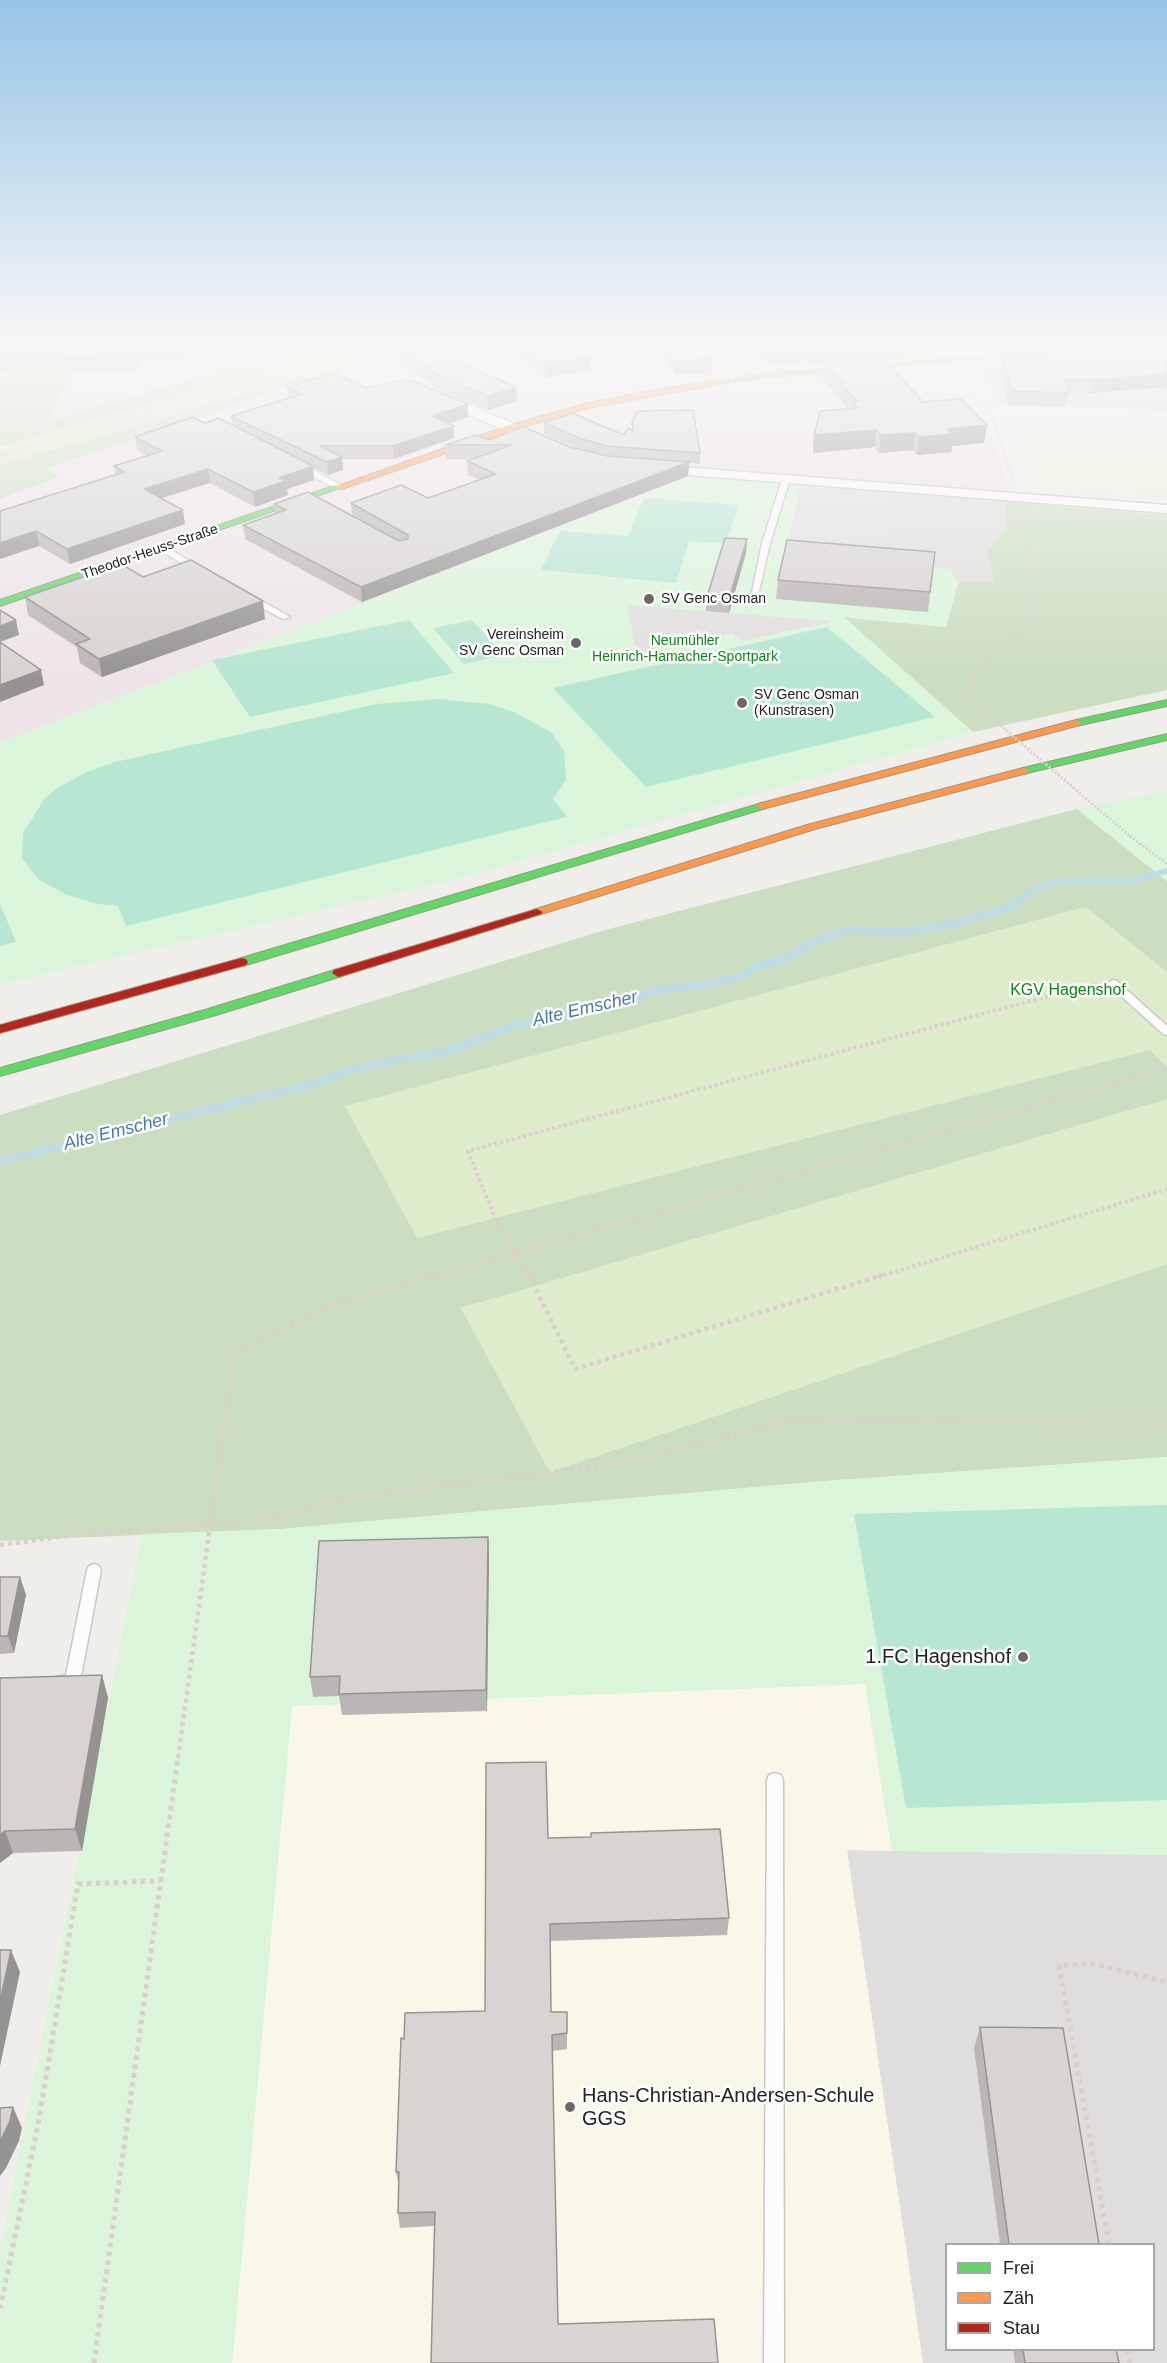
<!DOCTYPE html>
<html>
<head>
<meta charset="utf-8">
<style>
  body { margin:0 }
  #map { position:relative; width:1167px; height:2363px; overflow:hidden; background:#f0eeeb; font-family:Arial,sans-serif }
  canvas { display:block }
  .legend { position:absolute; left:945px; top:2243px; width:210px; height:108px; box-sizing:border-box; background:#fff; border:2px solid #a7a7a7; margin:0; padding:8px 10px; list-style:none; font-size:18px; color:#222 }
  .legend li { display:flex; align-items:center; gap:12px; height:30px }
  .legend b { width:30px; border:2px solid #a7a7a7 }
</style>
</head>
<body>
<div id="map">
<canvas width="1167" height="2363"></canvas>
<ul class="legend">
<li><b style="height:8px;background:#63d668"></b>Frei</li>
<li><b style="height:8px;background:#ff974d"></b>Zäh</li>
<li><b style="height:8px;background:#b3261e"></b>Stau</li>
</ul>
</div>
<script>
const g = document.querySelector('canvas').getContext('2d');
g.lineJoin = 'round';
function fillPath(path, color) { g.fillStyle = color; g.fill(path, 'evenodd'); }
const poly = rows => new Path2D(rows.map(r => 'M' + r).join(''));
function trace(path, color, width, dash) { g.strokeStyle = color; g.lineWidth = width; g.lineCap = dash ? 'butt' : 'round'; g.setLineDash(dash || []); g.stroke(path); }
function label(font, color, halo, rows, align = 'center') {
  g.font = font + ' Arial,sans-serif'; g.lineWidth = 5; g.setLineDash([]); g.textBaseline = 'middle'; g.strokeStyle = halo; g.fillStyle = color; for (const [text, x, y, turn = 0] of rows) {
    g.save(); g.translate(x, y); g.rotate((+turn || 0) * Math.PI / 180); g.textAlign = isNaN(turn) ? turn : align; if (halo) g.strokeText(text, 0, 0); g.fillText(text, 0, 0); g.restore();
  }
}
const residential = poly([
  [1139,352,1167,376,1167,410,997,405,986,376,975,365],
  [894,493,1006,502,1005,528,987,553,994,582,958,583,950,569,895,565,891,545],
  [847,1850,1167,1855,1167,2363,923,2363],
  [946,2244,1154,2244,1154,2350,946,2350]
]);
const industrial = poly([
  [0,347,275,347,273,354,241,365,47,421,75,372,10,370,0,378],
  [382,347,1015,347,953,353,975,380,1010,493,687,468,676,483,0,743,0,499,58,477,44,468,180,425,272,391,365,365,393,360]
]);
const education = poly([
  [866,1684,892,1851,847,1850,923,2363,232,2363,292,1706]
]);
const farmland = poly([
  [1167,436,1167,498,1032,487,1015,446]
]);
const grass = poly([
  [312,347,357,347,362,360,0,465,0,447,268,370],
  [1087,907,1167,964,1167,1067,1150,1050,416,1238,345,1105],
  [1167,1099,1167,1266,550,1472,461,1308]
]);
const forest = poly([
  [275,347,312,347,268,370,0,447,0,378,10,370,75,371,48,421,241,365,272,354],
  [362,360,365,365,272,391,180,425,45,468,59,477,0,499,0,465],
  [1006,502,1167,515,1167,690,973,732,843,617,946,627,958,583,994,581,987,553,1005,528],
  [1077,809,1167,881,1167,972,1086,907,345,1106,417,1238,1150,1050,1167,1067,1167,1099,461,1308,550,1472,1167,1264,1167,1457,825,1481,281,1529,0,1541,0,1115,605,930]
]);
const park = poly([
  [682,476,894,493,892,545,898,546,895,565,950,569,958,583,946,627,844,617,973,732,448,881,0,984,0,743,676,483],
  [1167,791,1167,881,1077,809],
  [1167,1457,1167,1855,892,1851,865,1684,292,1706,232,2363,0,2363,0,2250,142,1534,281,1529,825,1481]
]);
const pitch = poly([
  [644,498,738,505,726,544,689,541,676,583,541,570,560,531,628,536],
  [409,620,454,673,250,717,212,660],
  [472,620,504,655,464,664,433,628],
  [827,627,935,717,646,787,553,688],
  [437,699,490,704,514,712,551,732,564,751,566,780,553,799,567,817,126,926,118,906,98,904,67,895,39,880,22,858,23,833,45,798,59,787,87,772,115,762,377,704],
  [0,904,16,942,0,946],
  [1167,1505,1167,1800,906,1808,854,1514]
]);
const parking = poly([
  [800,486,894,493,896,568,786,559],
  [627,605,828,621,830,622,741,641,732,633,637,653]
]);
const streamFar1 = poly([
  [1026,894,1046,884,1065,881,1131,881,1167,871]
]);
const stream = poly([
  [0,1161,316,1083,359,1067,448,1051,518,1024,564,1017,611,1006,662,989,705,985,742,976,757,966,783,960,812,943,847,930,907,932,960,922,1008,908,1029,893]
]);
const pathFar4 = poly([
  [978,374,1013,481],
  [0,455,259,378,279,370,319,347],
  [1020,515,1030,590]
]);
const pathFar3 = poly([
  [994,720,968,698,973,673,1034,620,1030,588],
  [1130,836,1167,864]
]);
const pathFar2 = poly([
  [430,1277,1167,1068],
  [530,1277,495,1218,468,1151,1098,983],
  [878,1277,1167,1189]
]);
const pathFar1 = poly([
  [529,1275,575,1369,883,1275],
  [0,1545,74,1535,254,1521,352,1497,619,1464,791,1420,1167,1424],
  [178,1758,234,1352,334,1304,435,1275]
]);
const path = poly([
  [1109,2244,1059,1965,1094,1964,1167,1982],
  [0,2309,38,2125,78,1884,160,1881],
  [1128,2350,1130,2363],
  [94,2363,178,1757]
]);
const lane = poly([
  [709,347,715,347,736,380,735,381,731,381,709,347],
  [298,465,304,465,344,487,337,489,298,469,298,465],
  [783,477,790,479,770,543,757,600,750,602,762,543,783,477],
  [159,546,165,546,204,570,197,572,159,550,159,546],
  [249,597,255,597,290,617,283,619,249,601,249,597],
  [1113,980,1117,981,1167,1026,1167,1035,1163,1034,1109,985,1108,983,1113,980],
  [94,1564,99,1566,101,1570,80,1682,77,1687,72,1689,61,1689,56,1687,53,1682,56,1677,66,1675,87,1570,89,1566,94,1564],
  [775,1773,781,1775,783,1780,784,2363,764,2363,767,1780,769,1775,775,1773]
]);
const street = poly([
  [366,347,379,347,389,359,414,381,537,434,539,437,532,441,527,440,404,387,379,365,366,347],
  [655,465,1167,505,1167,513,650,472,648,469,655,465]
]);
const fast = poly([
  [1078,347,1111,347,761,378,719,384,715,382,761,374,1078,347],
  [336,485,343,487,0,606,0,600,336,485],
  [1167,700,1167,706,1076,726,1071,723,1076,720,1167,700],
  [1167,734,1167,740,1023,774,1018,771,1023,768,1167,734],
  [762,803,767,806,766,808,246,965,238,965,236,962,238,959,762,803],
  [338,969,344,973,342,976,216,1015,0,1076,0,1068,208,1009,338,969]
]);
const slow = poly([
  [719,380,722,380,722,384,588,408,513,430,342,489,335,487,507,426,584,404,649,391,719,380],
  [1076,720,1081,723,1080,725,766,808,762,809,757,806,758,804,1076,720],
  [1023,768,1027,769,1027,773,815,829,541,914,537,915,531,912,533,910,807,825,1023,768]
]);
const jam = poly([
  [537,909,543,912,541,914,342,976,338,977,332,973,334,970,537,909],
  [242,958,246,959,248,962,246,965,0,1033,0,1025,242,958]
]);
const pathBridge = poly([
  [994,720,1130,836]
]);
const wall = poly([
  [0,347,191,347,186,359,141,359,135,370,99,370,98,373,0,371],
  [392,347,436,347,465,365,516,387,517,401,488,410,431,386,431,383,400,362],
  [501,347,577,347,590,369,546,378],
  [656,347,705,347,713,358,712,372,674,375],
  [754,347,932,347,931,354,883,358,923,402,987,425,984,443,952,446,951,452,917,455,913,450,879,453,875,447,813,453,814,435,848,409,822,378,823,363,810,365,807,361,767,364],
  [1043,347,1141,347,1143,349,1167,347,1167,387,1091,393,1069,393,1066,407,1009,405,1000,369,1002,355,1042,356],
  [287,387,367,388,468,404,468,417,448,423,454,438,394,459,342,459,343,470,328,475,313,468,314,480,287,489,288,495,255,507,210,483,161,498,185,524,70,564,39,546,0,511,115,475,114,466,147,456,137,450,135,437,205,423,232,425,231,416,288,399],
  [632,421,700,453,700,464,689,463,688,476,362,602,245,539,243,525,275,514,274,504,352,516,351,503,428,498,479,480,468,475,467,461,474,459,446,459,445,445,488,440,570,447,580,449,544,434,544,423,624,435,632,431],
  [747,539,746,553,729,613,706,611,707,597],
  [935,552,928,612,776,599,778,580],
  [143,577,265,619,102,677,80,663,77,647,28,615,25,597],
  [488,1537,489,1557,487,1711,342,1715,339,1696,313,1697,310,1677],
  [0,1577,20,1577,26,1595,14,1653,0,1654],
  [102,1675,108,1698,82,1851,13,1853,0,1863,0,1678],
  [548,1838,729,1918,727,1935,550,1941,551,2012,567,2012,567,2049,552,2051,431,2363,434,2226,400,2228,398,2213,399,2187,396,2172,404,2039,485,2011],
  [980,2027,1099,2244,1000,2244,974,2048],
  [1013,2349,1116,2349,1119,2363,1015,2363]
]);
const shadedWall = poly([
  [136,347,139,347,141,359,135,370,133,355],
  [185,347,191,347,186,359],
  [876,347,932,347,931,354,825,363,823,362,823,363,810,365,811,353],
  [808,349,807,361,767,364,768,352],
  [96,354,99,370,98,373,95,357],
  [590,356,590,369,546,378,546,364],
  [713,358,712,372,674,375,674,361],
  [1167,374,1167,387,1091,393,1093,380],
  [516,387,517,401,488,410,488,396],
  [468,404,468,417,433,429,432,416],
  [987,425,984,443,952,446,951,452,917,455,919,437,948,429],
  [454,426,454,438,394,459,393,446],
  [876,430,875,447,813,453,814,435],
  [915,433,913,450,879,453,881,435],
  [342,457,343,470,328,475,327,462],
  [689,462,688,476,362,602,361,587],
  [313,466,314,480,287,489,288,495,255,507,253,492,279,478],
  [208,469,210,483,146,503,144,489],
  [183,510,185,524,70,564,67,549],
  [36,531,39,546,0,559,0,543],
  [747,539,746,553,729,613,729,599],
  [263,601,265,619,102,677,99,659],
  [16,620,19,635,0,642,0,626],
  [41,670,44,685,0,702,0,685],
  [488,1537,489,1557,487,1711,486,1690],
  [20,1577,26,1595,14,1653,8,1636],
  [102,1675,108,1698,82,1851,75,1829],
  [5,1831,13,1853,0,1863,0,1835],
  [11,1950,20,1972,0,2066,0,2002],
  [13,2107,22,2128,19,2141,6,2168,0,2176,0,2142]
]);
const building = poly([
  [0,347,136,347,133,355,96,354,95,357,0,355,0,347],
  [399,347,436,347,465,365,516,387,488,396,431,372,434,372,399,347],
  [520,347,577,347,590,356,546,364,520,347],
  [665,347,705,347,713,358,674,361,665,347],
  [764,347,876,347,811,353,808,349,768,352,764,347],
  [1044,347,1141,347,1143,349,1167,347,1167,374,1093,380,1065,379,1069,393,1011,391,1002,355,1054,356,1044,347],
  [881,357,923,402,961,399,987,425,948,429,953,434,919,437,915,433,881,435,876,430,814,435,820,411,858,408,852,402,858,402,823,362,881,357],
  [334,373,367,388,407,379,468,404,432,416,454,426,393,446,320,446,342,457,327,462,231,416,302,394,287,387,334,373],
  [693,410,700,453,607,446,582,439,544,423,572,413,624,435,628,428,633,431,632,421,637,411,693,410],
  [193,417,205,423,219,418,313,466,279,478,286,481,253,492,208,469,144,489,183,510,67,549,36,531,0,543,0,511,124,472,114,466,162,451,135,437,193,417],
  [524,427,570,447,607,456,689,462,361,587,243,525,286,510,274,504,308,492,399,541,408,539,408,535,351,503,401,485,428,498,496,474,467,461,512,445,445,445,476,435,488,440,524,427],
  [725,538,747,539,729,599,707,597,725,538],
  [787,540,935,552,930,592,778,580,787,540],
  [191,560,263,601,99,659,76,644,90,639,25,597,121,564,143,577,191,560],
  [0,610,16,620,0,626,0,610],
  [0,642,41,670,0,685,0,642],
  [488,1537,486,1690,339,1694,340,1676,310,1677,319,1541,488,1537],
  [0,1577,20,1577,8,1636,0,1636,0,1577],
  [102,1675,75,1829,5,1831,0,1835,0,1678,102,1675],
  [546,1762,548,1838,591,1837,591,1833,720,1829,729,1918,550,1924,551,2012,567,2012,567,2033,552,2035,558,2324,714,2319,718,2363,431,2363,435,2212,398,2213,399,2172,396,2172,401,2038,404,2039,405,2013,485,2011,486,1763,546,1762],
  [0,1950,11,1950,0,2002,0,1950],
  [980,2027,1063,2028,1099,2244,1009,2244,980,2027],
  [13,2107,10,2121,0,2142,0,2108,13,2107],
  [1023,2349,1116,2349,1119,2363,1025,2363,1023,2349]
]);
const markers = [
  [649,599,6,"#6a6968"],
  [576,643,6,"#6a6968"],
  [742,703,6,"#6a6968"],
  [1023,1657,6,"#6a6968"],
  [570,2107,6,"#6a6968"]
];
const farStreetnames = [
  ["Theodor-Heuss-Straße",150,552,-19]
];
const farPoinames = [
  ["SV Genc Osman",661,599],
  ["Vereinsheim",564,635,"right"],
  ["SV Genc Osman",564,651,"right"],
  ["SV Genc Osman",754,695],
  ["(Kunstrasen)",754,711]
];
const farParknames = [
  ["Neumühler",685,641],
  ["Heinrich-Hamacher-Sportpark",685,657]
];
const parkNames = [
  ["KGV Hagenshof",1068,991]
];
const waterNames = [
  ["Alte Emscher",585,1009,-13],
  ["Alte Emscher",116,1132,-14]
];
const nearPoinames = [
  ["1.FC Hagenshof",1011,1657],
  ["Hans-Christian-Andersen-Schule",582,2096,"left"],
  ["GGS",582,2119,"left"]
];
fillPath(residential, '#dfdedc');
fillPath(industrial, '#ede4e9');
fillPath(education, '#f8f7e8');
fillPath(farmland, '#efefdf');
fillPath(grass, '#ddeccb');
fillPath(forest, '#cbdec1');
fillPath(park, '#daf5da');
fillPath(pitch, '#b7e6d2');
fillPath(parking, '#e0dfde');
trace(streamFar1, '#bfdbe3', 6);
trace(stream, '#bfdbe3', 8);
trace(lane, '#c9c8c7', 3);
trace(street, '#c9c8c7', 3);
trace(fast, '#999a82', 2);
trace(slow, '#999a82', 2);
trace(jam, '#999a82', 2);
trace(pathFar4, '#dccecd', 2, [1.5, 1.5]);
trace(pathFar3, '#dccecd', 3, [2, 2]);
trace(pathFar2, '#dccecd', 4, [3, 3]);
trace(pathFar1, '#dccecd', 4.5, [4, 4]);
trace(path, '#dccecd', 5, [4.5, 4.5]);
fillPath(lane, '#fdfcfc');
fillPath(street, '#fdfcfc');
fillPath(fast, '#63d668');
fillPath(slow, '#ff974d');
fillPath(jam, '#b3261e');
trace(pathBridge, '#dccecd', 3, [2, 2]);
fillPath(wall, '#b9b6b5');
fillPath(shadedWall, '#969493');
fillPath(building, '#d7d4d2');
trace(building, '#969493', 1.5);
const sky = g.createLinearGradient(0, 0, 0, 678);
sky.addColorStop(0, '#97c4e6');
sky.addColorStop(0.51, '#f8f7f6');
sky.addColorStop(1, '#f8f7f600');
g.fillStyle = sky;
g.fillRect(0, 0, 1167, 678);
for (const [x, y, r, color] of markers) { const dot = new Path2D(); dot.arc(x, y, r, 0, 2 * Math.PI); g.fillStyle = color; g.fill(dot); trace(dot, '#fff', 2); }
label('14px', '#222', '#fff', farStreetnames);
label('14px', '#222', '#fff', farPoinames, 'left');
label('14px', '#0c8416', '#fff', farParknames);
label('16px', '#0c8416', '#fff', parkNames);
label('italic 18px', '#4a7aab', '#fff', waterNames);
label('20px', '#222', '#fff', nearPoinames, 'right');
</script>
</body>
</html>
